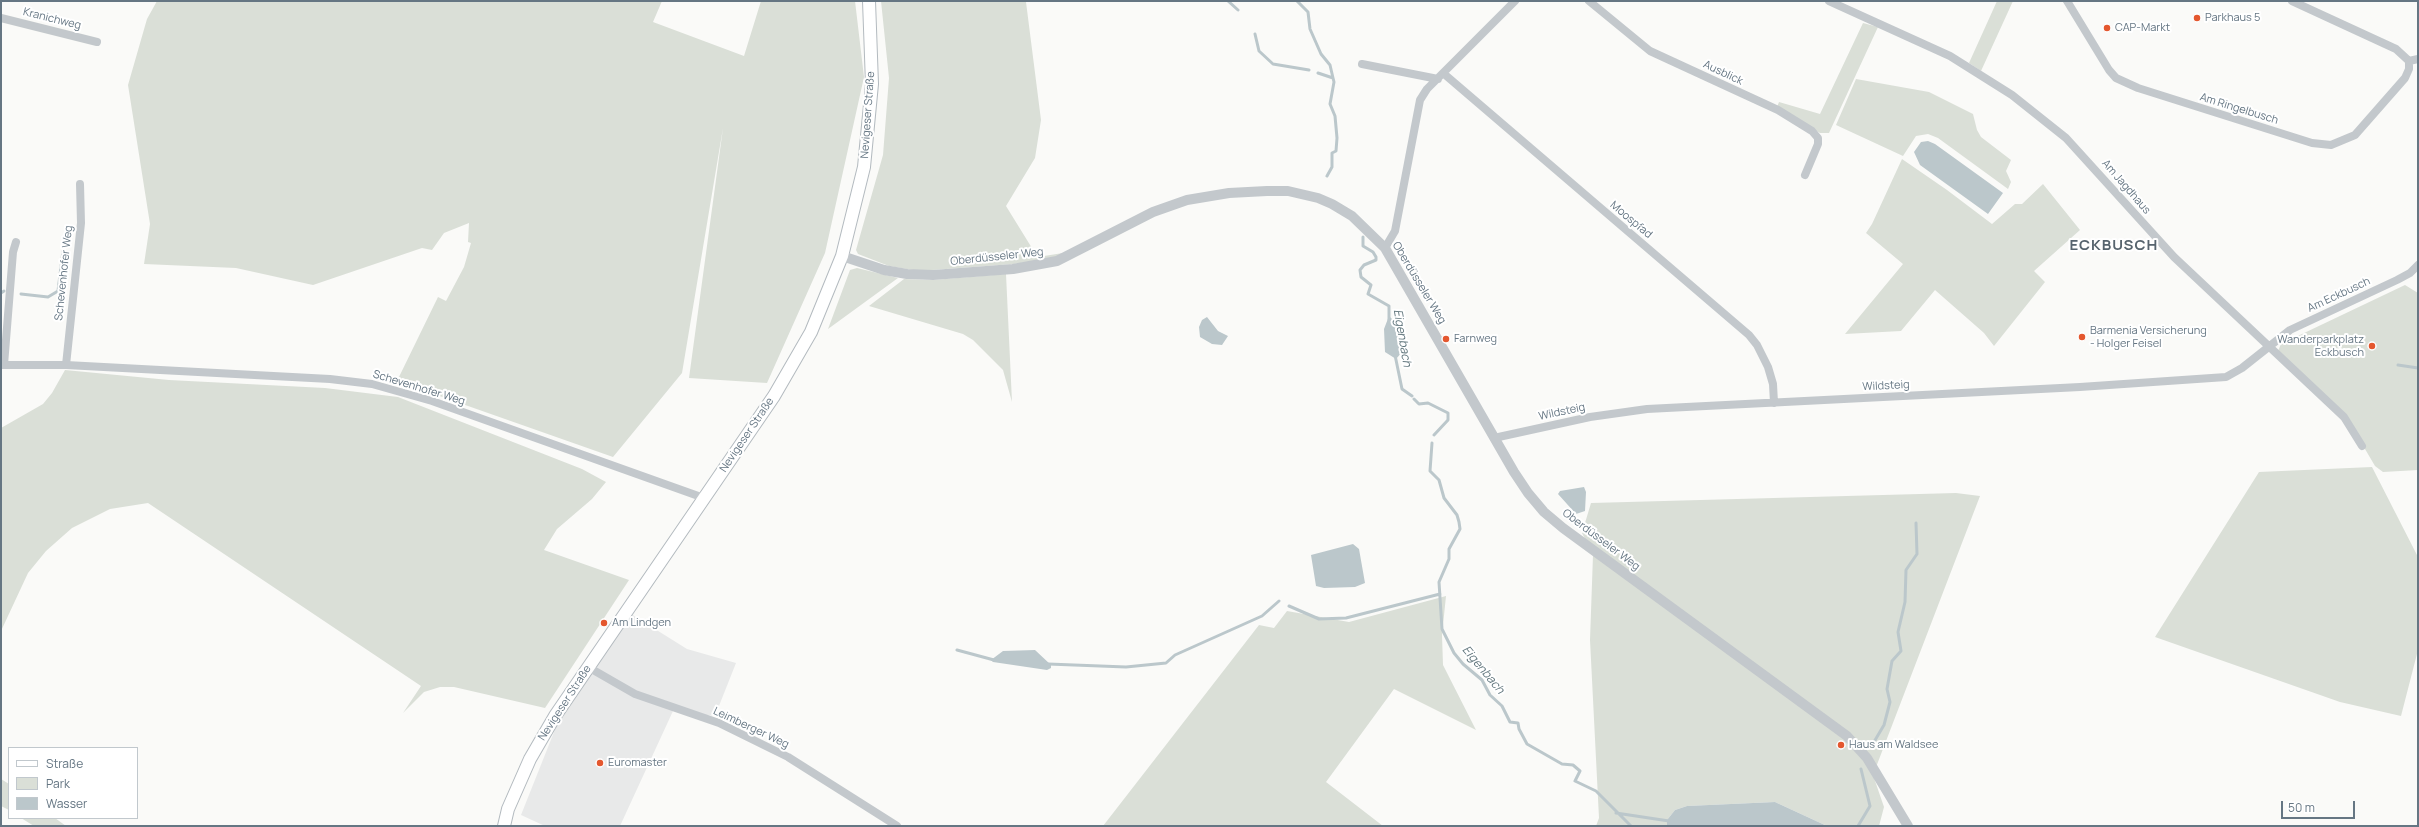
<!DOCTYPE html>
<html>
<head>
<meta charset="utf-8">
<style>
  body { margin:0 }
  #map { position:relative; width:2419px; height:827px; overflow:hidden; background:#fafaf8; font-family:Manrope,sans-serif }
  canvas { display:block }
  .frame { position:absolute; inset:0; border:2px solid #657683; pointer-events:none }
  .legend { position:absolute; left:8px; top:747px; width:130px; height:72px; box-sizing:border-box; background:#fff; border:1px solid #c1c8cd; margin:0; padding:5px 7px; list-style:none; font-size:12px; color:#657683 }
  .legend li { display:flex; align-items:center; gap:8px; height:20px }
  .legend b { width:20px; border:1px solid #c1c8cd }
  .scale { position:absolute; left:2281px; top:801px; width:74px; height:18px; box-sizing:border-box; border:2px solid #657683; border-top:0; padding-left:5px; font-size:12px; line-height:14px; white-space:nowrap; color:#657683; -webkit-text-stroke:3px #fff; paint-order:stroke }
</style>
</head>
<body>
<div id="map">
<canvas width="2419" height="827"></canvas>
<div class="frame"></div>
<ul class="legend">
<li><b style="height:5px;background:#fff"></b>Straße</li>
<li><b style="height:11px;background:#dadfd7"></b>Park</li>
<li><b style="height:11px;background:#bbc7cb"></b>Wasser</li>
</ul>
<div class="scale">50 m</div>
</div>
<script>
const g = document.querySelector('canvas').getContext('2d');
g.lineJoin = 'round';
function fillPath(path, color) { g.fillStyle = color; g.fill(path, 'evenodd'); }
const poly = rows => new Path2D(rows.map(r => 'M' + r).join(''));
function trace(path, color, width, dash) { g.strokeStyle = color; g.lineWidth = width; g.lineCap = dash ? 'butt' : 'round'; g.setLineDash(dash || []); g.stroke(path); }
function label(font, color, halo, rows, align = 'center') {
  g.font = font + ' Manrope,sans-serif'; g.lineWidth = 4; g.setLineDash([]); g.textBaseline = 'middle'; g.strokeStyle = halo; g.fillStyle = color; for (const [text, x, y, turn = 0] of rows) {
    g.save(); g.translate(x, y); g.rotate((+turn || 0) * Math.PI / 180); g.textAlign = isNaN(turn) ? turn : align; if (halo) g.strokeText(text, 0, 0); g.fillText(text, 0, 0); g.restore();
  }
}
const built = poly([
  [631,614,687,649,736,663,715,716,673,711,620,826,545,826,521,815,558,722]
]);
const green = poly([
  [157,1,662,1,653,22,744,56,761,1,855,1,864,77,825,253,767,383,689,378,723,128,682,373,613,457,397,381,438,297,446,301,464,267,471,243,468,242,469,223,444,233,432,250,422,248,313,285,236,268,144,264,150,224,128,85,147,19],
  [881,1,1026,2,1041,120,1035,158,1006,206,1035,253,1044,256,1063,253,1054,258,1014,264,919,271,889,266,858,254,856,250,883,155,889,78],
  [1997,1,2013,1,1981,71,1969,63],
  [1863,23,1878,27,1829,133,1820,133,1777,107,1779,102,1820,114],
  [1856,79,1929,92,1973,114,1977,130,1981,137,2011,160,2006,171,2011,182,2008,189,1938,138,1928,134,1916,136,1903,156,1836,125],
  [1902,159,1947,190,1992,224,2015,204,2022,204,2043,184,2080,230,2034,271,2045,282,1994,346,1984,333,1935,290,1901,331,1845,334,1903,264,1866,233,1872,224],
  [857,268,898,278,828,329,850,270],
  [1006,274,1012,402,1003,370,973,340,963,334,869,306,904,279,933,280],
  [2405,285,2418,293,2418,470,2383,472,2375,466,2345,415,2278,351,2281,344],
  [65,370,169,380,325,388,398,397,582,469,606,482,592,499,557,529,544,550,629,580,545,708,454,687,440,687,424,692,403,713,421,686,148,503,110,509,72,528,46,551,28,573,1,631,1,428,43,404,52,393],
  [2372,467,2418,557,2418,650,2401,716,2340,702,2155,637,2259,472],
  [1956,493,1980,496,1873,775,1884,807,1879,826,1827,826,1775,802,1687,806,1675,810,1667,820,1667,826,1596,826,1599,818,1590,640,1593,555,1582,533,1591,503],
  [1446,596,1442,635,1443,665,1476,730,1394,689,1326,782,1383,826,1103,826,1259,625,1274,628,1287,611,1349,622],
  [1,779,9,784,9,810,1,806],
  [21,818,55,818,66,826,34,826]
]);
const water = poly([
  [1928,141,1935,144,2003,193,1988,214,1920,165,1914,152,1921,142],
  [1389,316,1396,323,1403,351,1396,359,1385,352,1384,329],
  [1207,317,1218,331,1228,336,1222,345,1212,344,1200,337,1199,327,1202,320],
  [1584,487,1586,492,1585,511,1576,514,1558,494,1560,491],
  [1353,544,1359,549,1365,583,1355,587,1324,588,1316,586,1311,555],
  [1035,650,1051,665,1051,668,1047,670,993,662,991,660,1003,651],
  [1775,802,1827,826,1667,826,1667,820,1675,810,1687,806]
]);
const stream = poly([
  [1228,1,1238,10],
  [1297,1,1308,12,1310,29,1321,54,1330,65,1333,78],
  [1255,34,1259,51,1273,64,1309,70],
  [1318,73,1333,78,1334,82,1330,104,1335,116,1337,138,1336,151,1332,153,1332,167,1327,176],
  [1363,237,1363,246,1373,252,1376,257,1376,260,1364,265,1360,270,1361,277,1371,285,1368,294,1389,306,1389,320],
  [1,293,4,291],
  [21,294,48,297,58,291,63,251],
  [1395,355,1402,389,1412,396],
  [2398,365,2418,368],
  [1414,399,1419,404,1428,403,1448,413,1448,420,1434,435],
  [1432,443,1430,471,1439,480,1444,498,1457,515,1459,522,1460,529,1449,549,1449,559,1439,582,1442,629,1454,653,1463,664,1482,680,1490,695,1502,706,1510,722,1518,723,1519,729,1527,744,1562,764,1573,765,1580,771,1575,781,1596,791,1631,826],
  [1289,606,1319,619,1346,618,1440,594],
  [957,650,994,660],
  [1048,664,1126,667,1166,663,1175,655,1262,616,1279,601],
  [1871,747,1884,725,1890,702,1887,689,1892,661,1901,651,1898,632,1905,602,1906,570,1917,554,1916,523],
  [1616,813,1669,821],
  [1858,826,1870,806,1861,769]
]);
const minor = poly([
  [1589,1,1650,51,1778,110,1812,131,1818,138,1818,144,1805,175],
  [1829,1,1950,56,2012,95,2066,138,2174,257,2344,417,2362,446],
  [2067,1,2109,70,2116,78,2138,88,2312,143,2331,145,2355,135,2405,78,2409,69,2409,61],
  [2292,1,2396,49,2409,61],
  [1,18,97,42],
  [2409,61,2418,59],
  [1362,64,1438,79],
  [1443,73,1749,335,1757,345,1768,367,1773,384,1774,403],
  [1385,248,1395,231,1420,100,1427,89,1515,1],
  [1,365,66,365,330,379,372,384,432,401,704,498],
  [4,365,13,252,16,242],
  [66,365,81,223,80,184],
  [1494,438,1590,417,1647,409,2080,387,2226,377,2242,368,2290,330,2397,280,2410,273,2418,265],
  [588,667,635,694,719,723,788,757,897,826]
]);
const tertiary = poly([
  [842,256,884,270,907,274,933,275,1013,269,1057,261,1153,212,1187,200,1229,193,1267,191,1288,191,1318,198,1332,204,1352,216,1385,248,1514,472,1528,493,1544,512,1563,528,1847,736,1867,758,1908,826]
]);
const secondary = poly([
  [504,826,508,809,530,759,555,716,774,396,811,332,842,256,864,167,872,84,869,1]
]);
const markers = [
  [2197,18,4,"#e4572e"],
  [2107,28,4,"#e4572e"],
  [2082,337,4,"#e4572e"],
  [1446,339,4,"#e4572e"],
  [2372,346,4,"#e4572e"],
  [604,623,4,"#e4572e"],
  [1841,745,4,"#e4572e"],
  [600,763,4,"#e4572e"]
];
const poiNames = [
  ["Parkhaus 5",2205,18],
  ["CAP-Markt",2115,28],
  ["Barmenia Versicherung",2090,331],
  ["- Holger Feisel",2090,344],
  ["Farnweg",1454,339],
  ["Wanderparkplatz",2364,340,"right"],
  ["Eckbusch",2364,353,"right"],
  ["Am Lindgen",612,623],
  ["Haus am Waldsee",1849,745],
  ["Euromaster",608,763]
];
const streetNames = [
  ["Kranichweg",52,19,14],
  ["Ausblick",1723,73,25],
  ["Am Ringelbusch",2239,109,17],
  ["Nevigeser Straße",868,115,-86],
  ["Am Jagdhaus",2126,187,49],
  ["Moospfad",1631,220,40],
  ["Oberdüsseler Weg",997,257,-6],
  ["Schevenhofer Weg",64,273,-84],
  ["Oberdüsseler Weg",1419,283,59],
  ["Am Eckbusch",2339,295,-25],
  ["Wildsteig",1886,386,-3],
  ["Schevenhofer Weg",419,388,17],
  ["Wildsteig",1562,412,-12],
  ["Nevigeser Straße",747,435,-56],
  ["Oberdüsseler Weg",1601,540,37],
  ["Nevigeser Straße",565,703,-57],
  ["Leimberger Weg",751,728,25]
];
const waterNames = [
  ["Eigenbach",1402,338,80],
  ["Eigenbach",1483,670,50]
];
const districtNames = [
  ["ECKBUSCH",2114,246]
];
fillPath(built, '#e8e9e9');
fillPath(green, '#dadfd7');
fillPath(water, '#bbc7cb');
trace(stream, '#bbc7cb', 3);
trace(secondary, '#b3babf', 14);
trace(minor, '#c3c8cc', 8);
trace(tertiary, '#c3c8cc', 10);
trace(secondary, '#fff', 12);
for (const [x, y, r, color] of markers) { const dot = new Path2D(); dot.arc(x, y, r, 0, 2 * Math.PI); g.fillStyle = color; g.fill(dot); trace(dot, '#fff', 1.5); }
label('11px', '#657683', '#fff', poiNames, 'left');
label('11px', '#657683', '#fff', streetNames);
label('italic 12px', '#60757c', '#fff', waterNames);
g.letterSpacing = '1px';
label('bold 15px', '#57646e', '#fff', districtNames);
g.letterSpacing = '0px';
</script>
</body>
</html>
